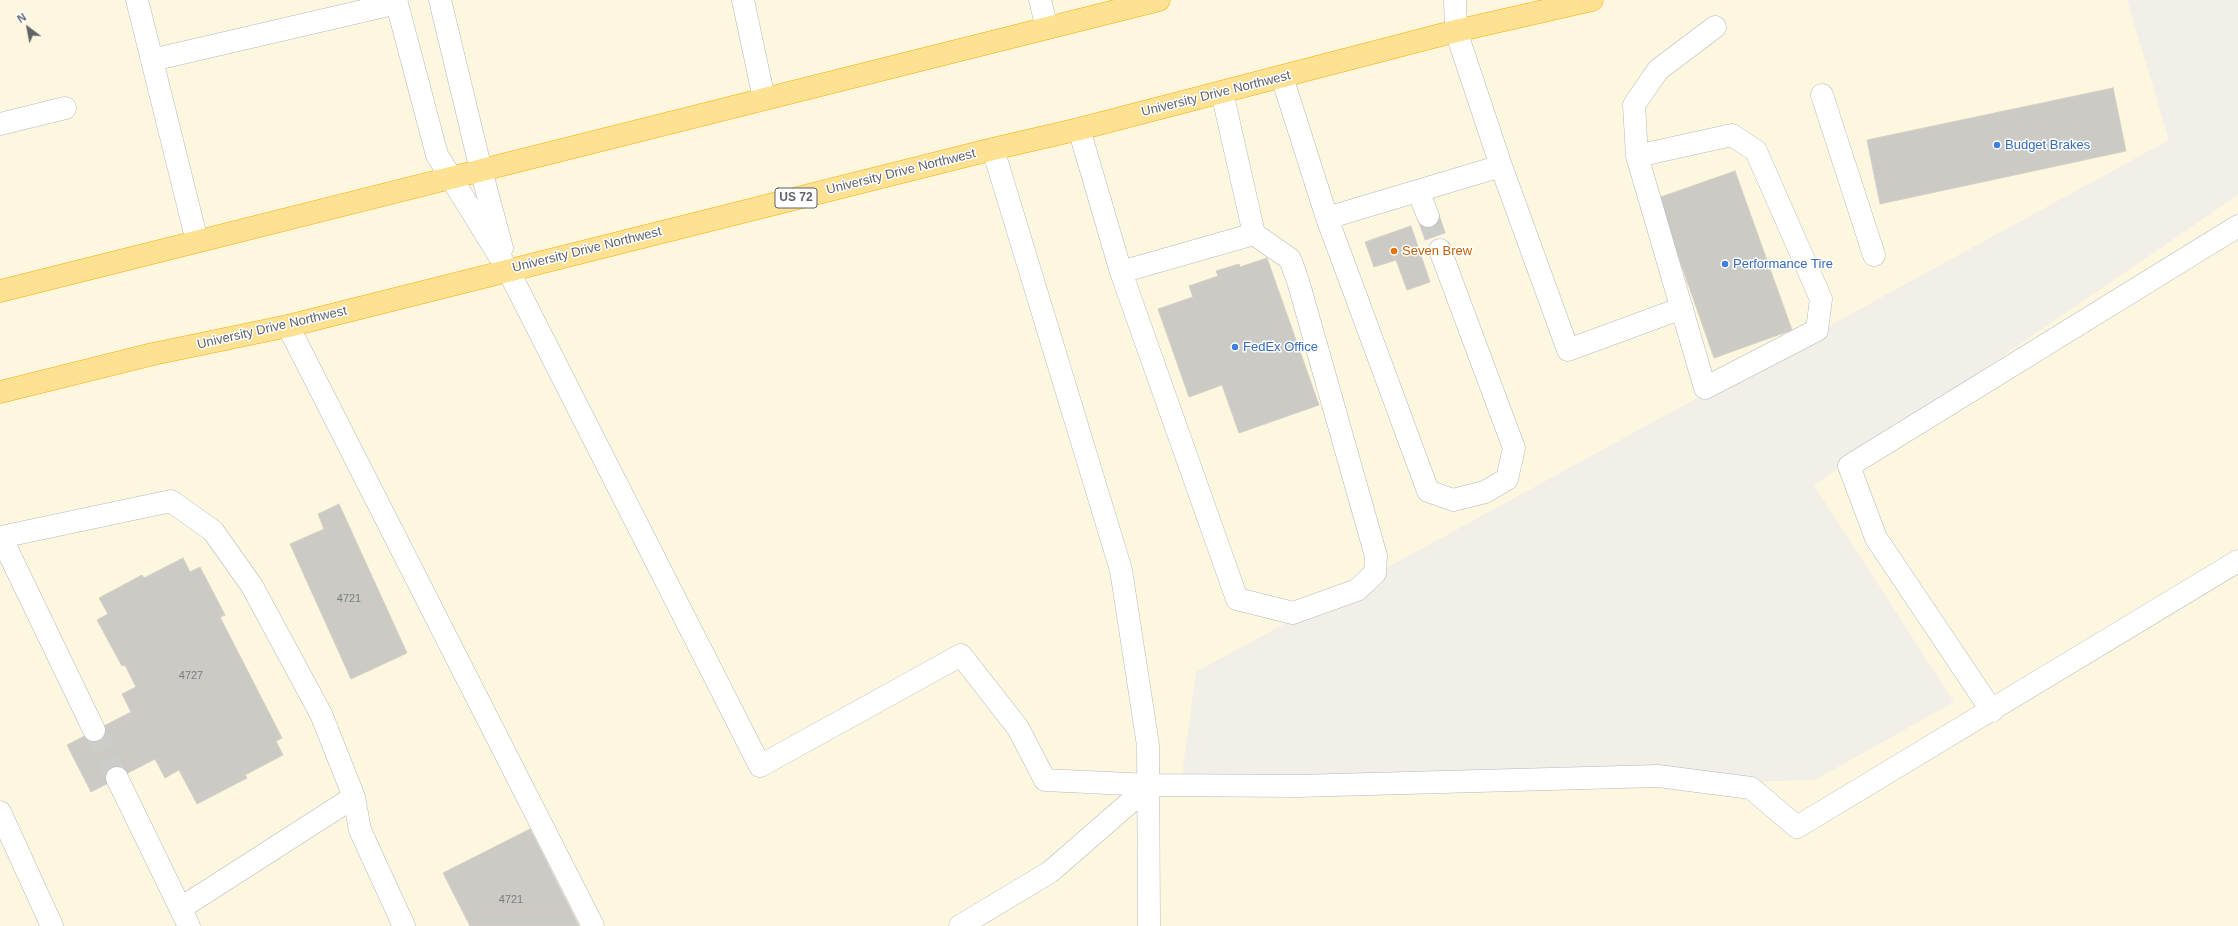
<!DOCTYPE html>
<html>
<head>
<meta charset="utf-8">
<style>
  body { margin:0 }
  #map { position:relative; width:2238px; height:926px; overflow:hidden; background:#f1efe8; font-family:Helvetica,sans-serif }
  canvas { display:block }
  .north { position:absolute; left:8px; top:8px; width:40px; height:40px; -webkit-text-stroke:3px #fff; paint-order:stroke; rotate:328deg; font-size:11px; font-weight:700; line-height:16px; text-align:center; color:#5f6368 }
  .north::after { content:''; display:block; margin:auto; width:14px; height:18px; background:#5f6368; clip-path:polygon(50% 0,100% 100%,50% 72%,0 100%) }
</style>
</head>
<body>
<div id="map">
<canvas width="2238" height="926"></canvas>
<div class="north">N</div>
</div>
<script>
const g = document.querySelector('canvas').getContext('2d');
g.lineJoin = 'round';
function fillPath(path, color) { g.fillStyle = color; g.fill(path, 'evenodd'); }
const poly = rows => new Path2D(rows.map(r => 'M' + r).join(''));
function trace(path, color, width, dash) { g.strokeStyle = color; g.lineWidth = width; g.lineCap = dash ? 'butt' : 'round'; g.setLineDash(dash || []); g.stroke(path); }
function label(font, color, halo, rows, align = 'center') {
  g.font = font + ' Helvetica,sans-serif'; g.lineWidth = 3; g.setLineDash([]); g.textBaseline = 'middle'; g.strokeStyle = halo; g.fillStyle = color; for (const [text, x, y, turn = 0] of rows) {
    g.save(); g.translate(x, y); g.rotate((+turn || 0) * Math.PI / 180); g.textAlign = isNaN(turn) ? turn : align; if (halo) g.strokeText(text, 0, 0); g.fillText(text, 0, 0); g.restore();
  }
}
const commercial = poly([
  [0,0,2127,0,2169,140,1196,672,1179,797,1815,780,1954,702,1814,485,2238,195,2238,926,0,926]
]);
const building = poly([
  [2113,88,2126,151,1880,204,1867,140,2113,88],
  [1735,171,1792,330,1714,358,1658,198,1735,171],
  [1411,226,1430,282,1407,290,1396,260,1374,267,1365,242,1411,226],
  [1267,258,1319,405,1239,433,1222,385,1189,397,1158,309,1193,297,1189,286,1218,276,1216,271,1239,264,1240,267,1267,258],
  [339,504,407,653,351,679,290,544,324,529,318,514,339,504],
  [183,558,190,572,200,567,225,615,220,617,282,738,276,741,283,755,245,775,247,778,197,804,179,770,165,778,155,759,91,792,67,745,131,712,122,694,136,687,125,665,122,666,97,620,108,614,99,598,142,575,144,578,183,558],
  [530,829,579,926,470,926,443,873,530,829]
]);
const minorTunnel = poly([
  [1428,216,1440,250],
  [94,730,117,778]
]);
const minor = poly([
  [137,0,197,241],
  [396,0,437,155,508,270,760,766,961,655,1018,728,1045,780,1150,785,1298,786,1658,776,1751,788,1797,827,2238,561],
  [440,0,481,170,502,248],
  [743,0,764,99],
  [1040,0,1047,28],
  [1455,0,1456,31,1501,166,1568,350,1682,308],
  [152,60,397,3],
  [1282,77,1327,218,1428,491,1453,500,1485,492,1507,479,1514,448,1440,250],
  [1822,95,1874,255],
  [0,124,65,108],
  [1079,129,1121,272,1237,599,1293,613,1357,590,1375,573,1376,556,1298,281,1290,259,1254,234,1222,92],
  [993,149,1121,570,1148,745,1149,926],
  [1637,156,1732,135,1756,151,1821,299,1817,330,1705,388,1637,156,1634,105,1658,70,1715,27],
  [1418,191,1428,216],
  [1327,218,1501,166],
  [1121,272,1254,234],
  [288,326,593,926],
  [1992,711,1876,538,1849,466,2238,226],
  [94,730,1,537,171,501,213,531,252,586,321,714,354,797,360,830,404,926],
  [117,778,189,926],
  [0,812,52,926],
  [181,908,354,797],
  [960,926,1050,872,1150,785]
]);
const highway = poly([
  [0,291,1159,0],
  [0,392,153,354,288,326,993,149,1079,129,1456,31,1592,0]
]);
const markers = [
  [1997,145,4,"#3f7fe0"],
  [1394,251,4,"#e8710a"],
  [1725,264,4,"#3f7fe0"],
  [1235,347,4,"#3f7fe0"]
];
const numberNames = [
  ["4721",349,599],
  ["4727",191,676],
  ["4721",511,900]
];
const shields = [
  [796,198,42]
];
const shieldNames = [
  ["US 72",796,198]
];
const streetNames = [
  ["University Drive Northwest",1216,94,-14],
  ["University Drive Northwest",901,172,-14],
  ["University Drive Northwest",587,250,-14],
  ["University Drive Northwest",272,328,-13]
];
const shopNames = [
  ["Budget Brakes",2005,145],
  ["Performance Tire",1733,264],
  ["FedEx Office",1243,347]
];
const foodNames = [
  ["Seven Brew",1402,251]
];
fillPath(commercial, '#fef7e0');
fillPath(building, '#cccac5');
trace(building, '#d6d1c6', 1);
trace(minorTunnel, '#ccccc8', 22, [22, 11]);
trace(minor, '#b5b8bc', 23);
trace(highway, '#f9ab00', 23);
trace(minor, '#fff', 22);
trace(highway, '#fde293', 22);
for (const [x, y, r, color] of markers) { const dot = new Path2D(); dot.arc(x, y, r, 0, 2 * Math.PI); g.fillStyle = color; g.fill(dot); trace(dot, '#fff', 1.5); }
label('11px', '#7a7d7f', null, numberNames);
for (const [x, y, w] of shields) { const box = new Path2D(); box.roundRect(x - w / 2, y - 10, w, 20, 3); g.fillStyle = '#fff'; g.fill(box); trace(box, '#5f6368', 1); }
label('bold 12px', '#5f6368', null, shieldNames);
label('13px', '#5f6368', '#fff', streetNames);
label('13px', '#366cbe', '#fff', shopNames, 'left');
label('13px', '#c56008', '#fff', foodNames, 'left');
</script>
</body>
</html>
